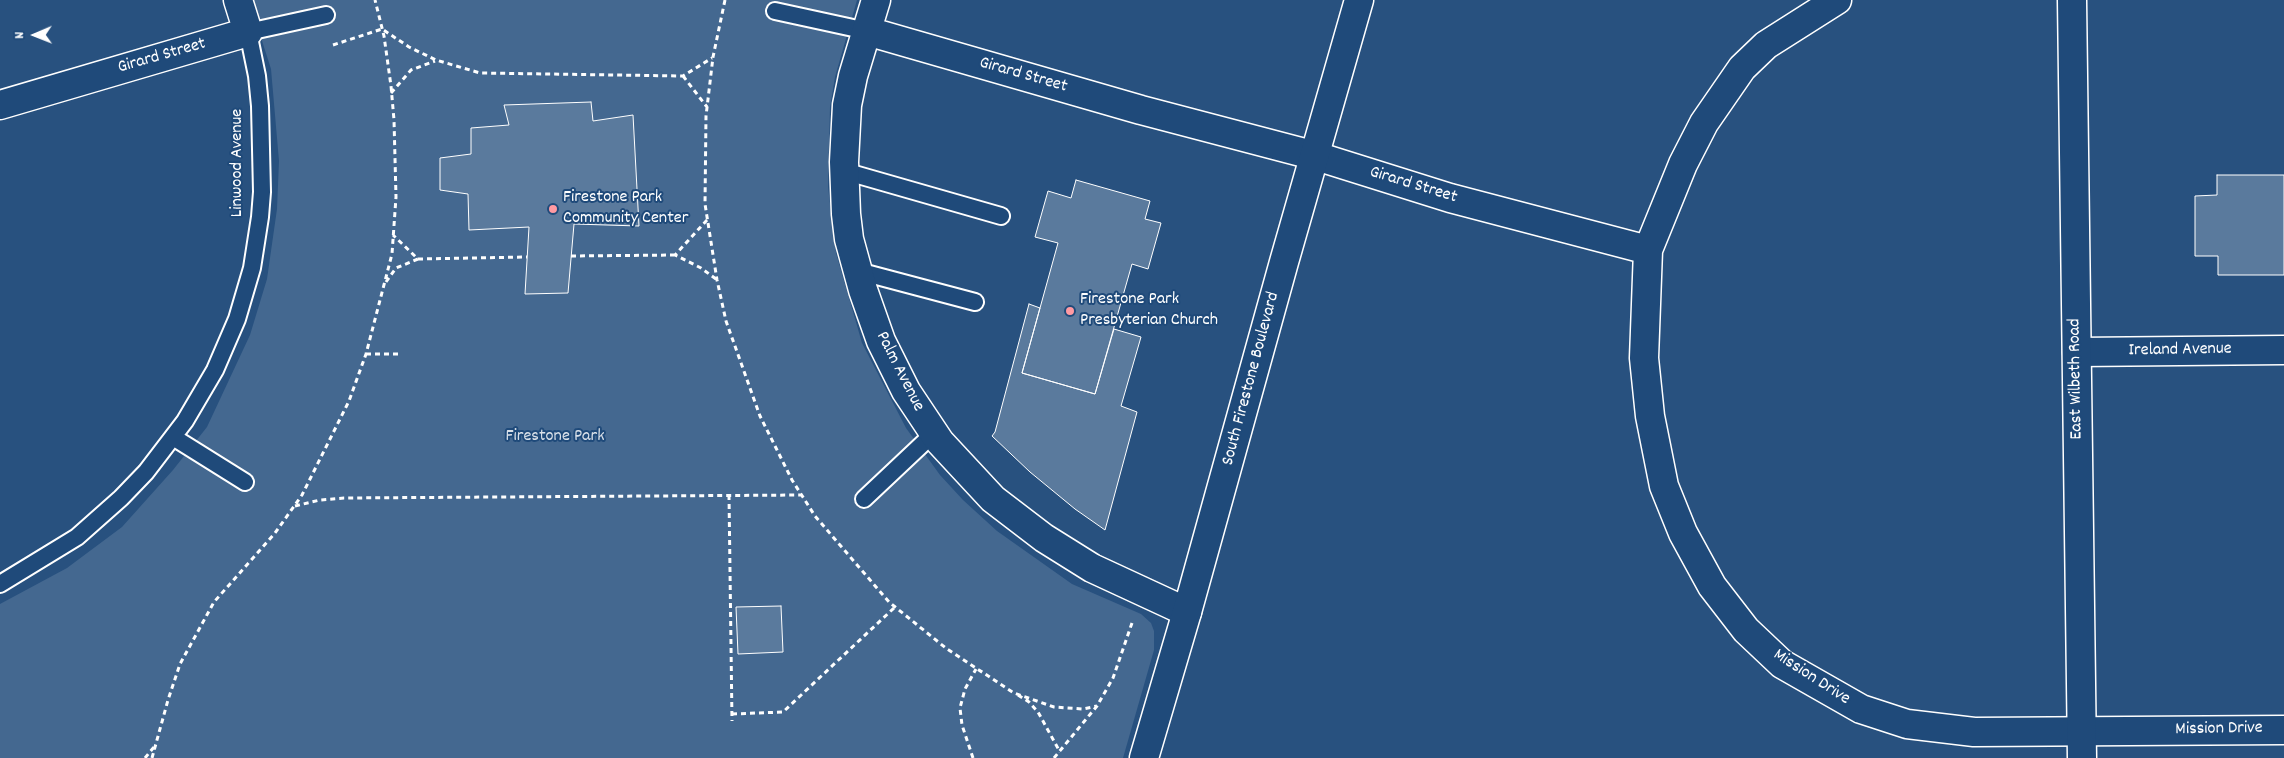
<!DOCTYPE html>
<html>
<head>
<meta charset="utf-8">
<style>
  body { margin:0 }
  #map { position:relative; width:2284px; height:758px; overflow:hidden; background:#28517f; font-family:Dekko,sans-serif }
  canvas { display:block }
  .north { position:absolute; left:10px; top:10px; width:50px; height:50px; -webkit-text-stroke:4px #1f4a7a; paint-order:stroke; rotate:269deg; font-size:14px; font-weight:700; line-height:20px; text-align:center; color:#fff }
  .north::after { content:''; display:block; margin:auto; width:18px; height:22px; background:#fff; clip-path:polygon(50% 0,100% 100%,50% 72%,0 100%) }
</style>
</head>
<body>
<div id="map">
<canvas width="2284" height="758"></canvas>
<div class="north">N</div>
</div>
<script>
const g = document.querySelector('canvas').getContext('2d');
g.lineJoin = 'round';
function fillPath(path, color) { g.fillStyle = color; g.fill(path, 'evenodd'); }
const poly = rows => new Path2D(rows.map(r => 'M' + r).join(''));
function trace(path, color, width, dash) { g.strokeStyle = color; g.lineWidth = width; g.lineCap = dash ? 'butt' : 'round'; g.setLineDash(dash || []); g.stroke(path); }
function label(font, color, halo, rows, align = 'center') {
  g.font = font + ' Dekko,sans-serif'; g.lineWidth = 4; g.setLineDash([]); g.textBaseline = 'middle'; g.strokeStyle = halo; g.fillStyle = color; for (const [text, x, y, turn = 0] of rows) {
    g.save(); g.translate(x, y); g.rotate((+turn || 0) * Math.PI / 180); g.textAlign = isNaN(turn) ? turn : align; if (halo) g.strokeText(text, 0, 0); g.fillText(text, 0, 0); g.restore();
  }
}
const green = poly([
  [249,0,857,0,835,77,830,107,828,187,836,253,862,343,906,428,940,475,963,500,997,531,1072,584,1141,614,1151,623,1154,631,1154,650,1123,758,0,758,0,604,67,568,122,527,173,470,207,427,250,335,267,279,277,209,279,161,271,69]
]);
const building = poly([
  [591,102,593,121,633,115,639,226,574,224,568,293,525,294,529,227,469,230,468,194,440,190,440,158,471,154,471,128,509,125,504,105,591,102],
  [2217,175,2284,175,2284,275,2218,275,2218,256,2195,256,2195,196,2217,195,2217,175],
  [1076,180,1150,201,1145,219,1161,223,1148,269,1132,264,1095,394,1022,373,1058,243,1035,237,1048,191,1071,198,1076,180],
  [1029,304,1040,308,1022,373,1095,394,1114,329,1141,337,1121,406,1137,412,1105,530,1075,509,1030,472,992,436,995,432,1029,304],
  [781,606,783,652,738,654,736,607,781,606]
]);
const path = poly([
  [725,0,713,57,706,116,705,204,717,280,726,321,760,416,792,480,815,516,889,602,947,649,1014,693,1054,707,1083,709,1097,706],
  [333,45,382,29,409,47,436,60,480,73,683,76,712,58],
  [683,76,707,107],
  [391,93,411,70,435,61],
  [707,220,675,255,701,268,716,279],
  [571,256,675,255],
  [418,259,527,257],
  [386,282,396,268,418,259,393,235],
  [366,354,398,354],
  [729,495,732,721],
  [295,506,320,500,344,498,802,495],
  [1018,695,1029,702,1038,712,1060,752],
  [732,714,783,712,895,607],
  [145,758,154,747],
  [152,758,168,700,180,664,214,602,275,533,302,495,349,401,366,354,392,254,396,197,394,120,391,86,384,36,375,0],
  [973,758,962,725,960,708,965,689,976,669],
  [1054,758,1097,706,1113,678,1133,620]
]);
const lane = poly([
  [775,11,867,31],
  [844,171,1001,216],
  [858,271,975,302],
  [173,437,245,482],
  [864,499,933,434],
  [0,584,77,537,121,498,146,472,185,421,215,370,237,319,252,268,260,217,262,192,260,106,257,76,248,32,326,15]
]);
const street = poly([
  [876,0,853,76,847,105,844,162,846,214,849,239,863,290,881,341,906,391,940,442,993,499,1044,538,1092,568,1187,612],
  [1837,0,1766,45,1742,68,1704,123,1683,164,1648,250,1644,358,1650,416,1664,486,1683,533,1712,586,1746,630,1782,664,1861,709,1907,724,1974,732,2284,730],
  [867,31,1141,110,1316,156,1450,198,1648,250],
  [0,105,248,32,238,0],
  [2077,352,2284,350]
]);
const secondary = poly([
  [2072,0,2082,758],
  [1144,758,1187,612,1284,262,1359,0]
]);
const markers = [
  [553,209,5,"#ff9aa2"],
  [1070,311,5,"#ff9aa2"]
];
const streetNames = [
  ["Girard Street",162,57,-16],
  ["Girard Street",1023,76,16],
  ["Linwood Avenue",239,163,-90],
  ["Girard Street",1413,186,17],
  ["Ireland Avenue",2180,351,-1],
  ["Palm Avenue",899,372,63],
  ["South Firestone Boulevard",1252,379,-75],
  ["East Wilbeth Road",2077,379,-91],
  ["Mission Drive",1811,678,33],
  ["Mission Drive",2219,730,-1]
];
const poiNames = [
  ["Firestone Park",563,199],
  ["Community Center",563,220],
  ["Firestone Park",1080,301],
  ["Presbyterian Church",1080,322]
];
const parkNames = [
  ["Firestone Park",555,438]
];
fillPath(green, '#446890');
fillPath(building, '#5a7a9d');
trace(building, '#fff', 1);
trace(lane, '#fff', 20);
trace(street, '#fff', 31);
trace(secondary, '#fff', 31);
trace(path, '#fff', 3, [5, 4]);
trace(lane, '#1f4a7a', 16);
trace(street, '#1f4a7a', 28);
trace(secondary, '#1f4a7a', 28);
for (const [x, y, r, color] of markers) { const dot = new Path2D(); dot.arc(x, y, r, 0, 2 * Math.PI); g.fillStyle = color; g.fill(dot); trace(dot, '#1f4a7a', 2); }
label('18px', '#fff', '#1f4a7a', streetNames);
label('18px', '#fff', '#1f4a7a', poiNames, 'left');
label('18px', '#dae1e9', '#1f4a7a', parkNames);
</script>
</body>
</html>
